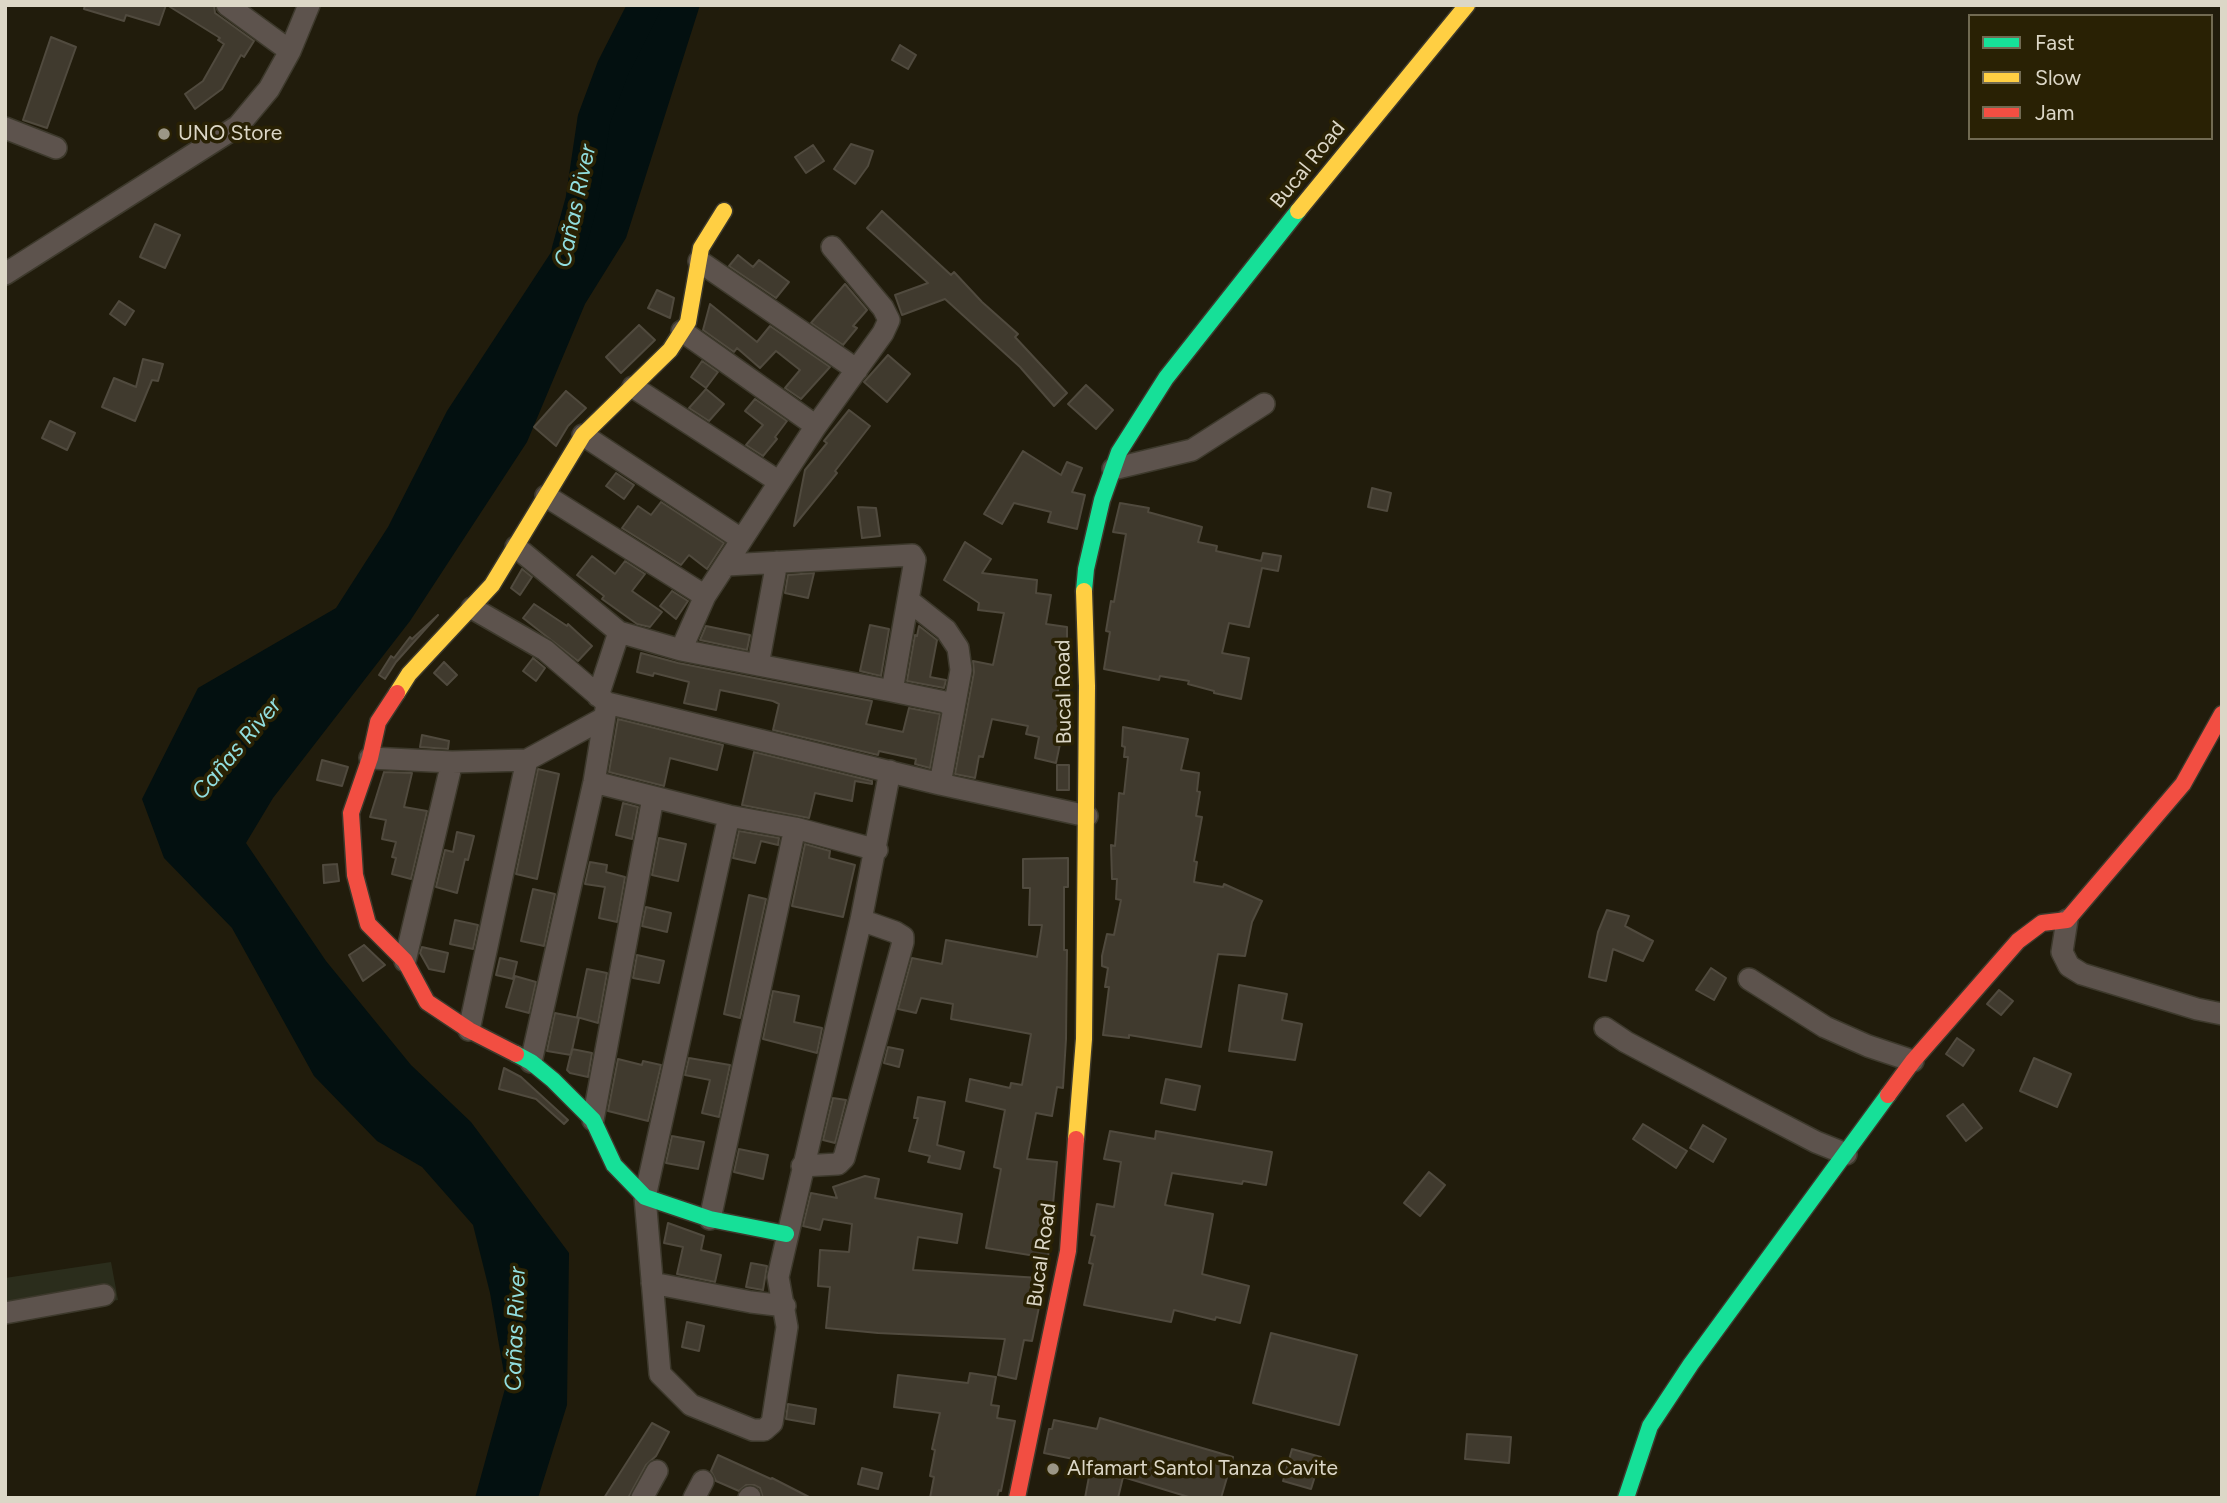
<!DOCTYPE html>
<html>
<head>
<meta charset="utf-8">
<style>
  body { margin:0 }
  #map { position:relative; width:2227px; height:1503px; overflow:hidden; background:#211c0c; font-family:Figtree,sans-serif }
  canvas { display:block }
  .frame { position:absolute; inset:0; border:7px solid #dcd7c7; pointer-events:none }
  .legend { position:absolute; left:1968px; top:14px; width:245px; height:126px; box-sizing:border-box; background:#292104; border:2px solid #716a52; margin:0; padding:9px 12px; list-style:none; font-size:21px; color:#dcd7c7 }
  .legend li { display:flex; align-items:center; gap:14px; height:35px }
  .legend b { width:35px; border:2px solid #716a52 }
</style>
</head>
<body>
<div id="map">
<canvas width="2227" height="1503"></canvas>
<div class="frame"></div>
<ul class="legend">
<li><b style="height:9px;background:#16e098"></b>Fast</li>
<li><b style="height:9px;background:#ffcf43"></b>Slow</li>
<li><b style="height:9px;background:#f24e42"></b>Jam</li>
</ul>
</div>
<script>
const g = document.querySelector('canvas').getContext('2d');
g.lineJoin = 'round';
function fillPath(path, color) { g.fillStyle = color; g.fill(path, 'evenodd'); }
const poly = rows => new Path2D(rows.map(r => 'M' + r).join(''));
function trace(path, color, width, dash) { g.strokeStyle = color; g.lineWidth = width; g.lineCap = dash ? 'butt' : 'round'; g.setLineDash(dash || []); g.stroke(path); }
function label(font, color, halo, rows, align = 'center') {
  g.font = font + ' Figtree,sans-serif'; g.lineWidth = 7; g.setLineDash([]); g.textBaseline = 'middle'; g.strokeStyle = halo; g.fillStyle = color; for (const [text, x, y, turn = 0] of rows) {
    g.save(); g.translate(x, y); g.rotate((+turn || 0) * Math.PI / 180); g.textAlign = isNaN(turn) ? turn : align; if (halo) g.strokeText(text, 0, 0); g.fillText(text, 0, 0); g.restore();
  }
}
const green = poly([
  [111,1262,118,1300,5,1318,5,1278]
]);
const water = poly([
  [632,5,700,5,626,238,585,304,527,442,410,621,273,798,246,843,326,961,411,1065,471,1122,569,1253,567,1405,538,1498,475,1498,506,1385,490,1293,473,1225,422,1167,377,1141,314,1076,232,928,164,858,142,799,198,688,336,608,388,527,447,411,584,202,623,24]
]);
const river = poly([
  [568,251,582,200,594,119,613,68,645,5]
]);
const building = poly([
  [85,5,166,5,159,25,126,15,124,21,84,9,85,5],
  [167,5,214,5,215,13,254,41,244,57,241,55,222,89,195,109,185,94,203,81,224,44,218,40,220,38,167,5],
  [51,37,76,47,47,128,23,120,51,37],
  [900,45,916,55,908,69,892,60,900,45],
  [851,144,873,151,868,166,855,184,834,169,851,144],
  [813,145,824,161,806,173,795,157,813,145],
  [882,211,951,275,954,272,982,302,1018,334,1015,337,1067,393,1054,406,1020,367,945,299,902,315,895,295,928,283,867,228,882,211],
  [155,224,180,235,165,268,140,257,155,224],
  [738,255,753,267,759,260,789,282,776,298,729,266,738,255],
  [845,284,867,310,853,326,857,328,843,345,811,323,845,284],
  [657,290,674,298,670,318,648,308,657,290],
  [119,301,134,311,125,325,110,314,119,301],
  [710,304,757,342,770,326,830,367,801,399,785,388,800,370,776,351,760,368,737,348,734,352,703,330,710,304],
  [639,325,655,340,621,373,606,357,639,325],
  [888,355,910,374,887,402,864,382,888,355],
  [143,359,163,364,158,381,152,380,135,421,102,407,114,378,136,387,143,359],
  [702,361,718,372,706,388,691,377,702,361],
  [1086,385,1113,410,1096,429,1068,404,1086,385],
  [706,389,724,404,709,421,689,408,706,389],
  [566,391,586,408,568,426,556,446,534,427,566,391],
  [755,399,787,421,775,437,777,439,763,456,746,445,763,425,745,411,755,399],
  [849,410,870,426,835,471,837,473,794,526,805,470,827,443,824,441,849,410],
  [50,421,75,433,67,450,42,438,50,421],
  [1023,451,1061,475,1067,462,1082,468,1072,492,1085,495,1077,529,1048,522,1051,512,1014,503,1002,524,984,514,1023,451],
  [616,473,634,485,624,499,606,486,616,473],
  [1372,488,1391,493,1387,511,1368,507,1372,488],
  [661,502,724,543,707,569,689,555,681,565,622,528,638,506,651,515,661,502],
  [1120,503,1149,508,1148,512,1202,527,1198,542,1217,546,1216,551,1261,561,1263,553,1281,556,1278,571,1262,568,1249,627,1229,623,1222,653,1249,658,1241,699,1214,693,1214,691,1188,684,1189,681,1160,676,1159,680,1104,669,1110,632,1106,631,1111,601,1114,602,1126,534,1113,532,1120,503],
  [858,507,876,508,880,536,862,538,858,507],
  [965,542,991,559,982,573,1037,580,1036,593,1051,595,1046,624,1067,627,1067,642,1064,641,1057,699,1069,701,1069,720,1065,720,1056,763,1035,758,1039,737,1026,734,1028,726,992,719,983,757,979,756,975,778,955,774,974,672,973,661,993,665,1004,613,978,610,979,603,944,580,965,542],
  [592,556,615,574,625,561,645,574,632,591,662,612,650,627,637,624,602,599,604,596,577,575,592,556],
  [522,569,532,577,520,595,511,588,522,569],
  [814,573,808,598,785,593,788,575,814,573],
  [672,591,688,601,676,619,660,606,672,591],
  [534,604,567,626,568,624,592,646,578,661,523,618,534,604],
  [438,615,396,662,385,679,379,675,391,656,394,658,410,637,412,639,438,615],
  [870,625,889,629,881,676,860,671,870,625],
  [706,626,750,635,747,650,700,640,706,626],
  [919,626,937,640,930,677,946,680,944,688,907,681,915,635,917,636,919,626],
  [641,653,678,663,872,701,866,724,903,732,909,708,940,714,930,768,915,764,916,759,879,751,878,755,773,730,779,704,773,701,720,690,716,710,684,703,689,682,654,673,653,676,637,672,641,653],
  [533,658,545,668,536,681,523,671,533,658],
  [444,662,457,675,447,685,434,673,444,662],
  [618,719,723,745,717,770,670,758,664,786,609,772,618,719],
  [1123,727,1188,739,1181,770,1199,773,1197,791,1200,792,1196,816,1202,817,1194,861,1197,862,1194,882,1223,887,1224,884,1262,901,1252,922,1245,956,1218,954,1201,1047,1129,1035,1129,1038,1103,1035,1109,987,1105,987,1108,968,1102,966,1102,956,1107,934,1114,935,1121,900,1116,899,1117,879,1112,879,1111,845,1115,846,1119,793,1124,794,1128,757,1124,757,1125,747,1122,746,1123,727],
  [422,735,449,741,448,749,420,747,422,735],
  [754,752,872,781,872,784,855,781,852,801,815,793,809,818,742,805,754,752],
  [322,760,348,767,342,786,317,780,322,760],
  [1057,765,1069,765,1069,790,1057,790,1057,765],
  [538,769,559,774,537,879,516,874,538,769],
  [384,772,412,773,404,807,427,811,411,879,392,874,396,858,392,857,396,842,382,839,386,820,370,817,384,772],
  [623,803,638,807,632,839,616,835,623,803],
  [739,831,779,838,778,845,761,841,755,863,733,858,739,831],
  [457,832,474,836,468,860,465,859,457,893,436,887,445,850,453,852,457,832],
  [659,838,686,844,678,881,652,875,659,838],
  [805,844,830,851,829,858,855,865,843,917,792,906,805,844],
  [1068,858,1068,887,1064,887,1064,950,1067,950,1066,1039,1063,1088,1057,1087,1052,1116,1036,1113,1027,1159,1057,1162,1048,1258,986,1248,1001,1169,994,1167,1005,1110,966,1101,970,1079,1010,1088,1011,1083,1022,1085,1031,1034,951,1019,953,1004,921,998,916,1013,898,1009,912,958,942,964,946,940,1037,957,1042,925,1029,925,1030,888,1023,888,1023,859,1068,858],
  [590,862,607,865,606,872,625,877,617,922,599,918,605,887,585,884,590,862],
  [337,864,339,881,324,883,323,865,337,864],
  [533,889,555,894,544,946,521,941,533,889],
  [749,895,766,899,740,1018,724,1014,749,895],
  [646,907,671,913,667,932,642,926,646,907],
  [1607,910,1629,916,1625,926,1653,941,1643,961,1613,949,1606,981,1589,977,1598,932,1607,910],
  [455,920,478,925,473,949,450,944,455,920],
  [364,945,385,965,363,981,349,955,364,945],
  [422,947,448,953,444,972,429,969,420,953,422,947],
  [637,955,664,961,659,983,633,978,637,955],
  [500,958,517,962,513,979,496,975,500,958],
  [1711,968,1726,978,1714,1000,1696,990,1711,968],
  [587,969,607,973,598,1023,577,1017,587,969],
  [515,976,536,982,529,1013,506,1007,515,976],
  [1239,985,1287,994,1282,1020,1302,1024,1295,1060,1229,1051,1239,985],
  [1999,990,2013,1001,2001,1015,1987,1004,1999,990],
  [773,991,799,996,794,1022,822,1028,817,1053,763,1039,773,991],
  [555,1013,579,1018,571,1055,547,1051,555,1013],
  [1957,1038,1974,1050,1963,1066,1946,1054,1957,1038],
  [888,1047,903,1050,899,1067,884,1063,888,1047],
  [572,1049,592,1053,588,1077,570,1073,567,1070,572,1049],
  [689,1058,730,1065,719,1117,702,1113,710,1080,685,1075,689,1058],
  [2034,1058,2071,1074,2057,1107,2020,1091,2034,1058],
  [618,1059,642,1065,643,1061,661,1065,648,1121,608,1111,618,1059],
  [504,1068,521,1077,568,1120,564,1124,536,1099,499,1089,504,1068],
  [1166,1079,1200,1086,1195,1110,1161,1103,1166,1079],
  [918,1097,945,1102,937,1145,964,1152,960,1169,928,1162,930,1156,909,1151,918,1118,914,1118,918,1097],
  [833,1098,846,1100,835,1143,823,1140,833,1098],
  [1963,1104,1982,1128,1966,1141,1947,1116,1963,1104],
  [1643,1124,1687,1151,1676,1168,1633,1139,1643,1124],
  [1703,1125,1726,1139,1713,1162,1690,1148,1703,1125],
  [1110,1131,1155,1139,1156,1131,1272,1152,1266,1185,1243,1181,1242,1184,1172,1173,1165,1205,1213,1214,1202,1274,1249,1286,1240,1323,1216,1317,1215,1320,1174,1310,1171,1322,1084,1305,1093,1264,1089,1263,1095,1236,1091,1235,1097,1204,1114,1207,1121,1162,1104,1159,1110,1131],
  [672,1136,704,1142,698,1169,666,1163,672,1136],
  [739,1149,768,1155,763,1179,734,1172,739,1149],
  [1429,1172,1445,1185,1420,1216,1404,1203,1429,1172],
  [865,1176,879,1179,875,1198,962,1214,957,1243,918,1237,913,1270,1040,1278,1039,1307,1032,1341,1024,1340,1016,1379,998,1375,1005,1339,878,1333,826,1328,830,1287,818,1286,820,1250,849,1252,852,1224,823,1219,820,1230,803,1226,811,1193,837,1198,833,1187,865,1176],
  [668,1223,704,1236,701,1250,721,1255,715,1282,677,1274,683,1247,664,1243,668,1223],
  [751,1263,767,1266,763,1290,746,1287,751,1263],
  [687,1322,704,1326,699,1351,682,1347,687,1322],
  [1271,1333,1357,1355,1339,1425,1253,1403,1271,1333],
  [970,1373,996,1377,991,1405,999,1406,997,1418,1015,1421,1001,1491,999,1490,997,1498,930,1498,934,1477,930,1476,935,1450,932,1449,940,1413,894,1407,898,1375,968,1383,970,1373],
  [788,1404,816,1409,814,1424,786,1419,788,1404],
  [1100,1418,1233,1457,1221,1498,1192,1498,1123,1477,1118,1498,1085,1498,1091,1466,1087,1465,1088,1462,1044,1453,1049,1429,1052,1429,1054,1420,1097,1429,1100,1418],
  [652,1423,669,1432,656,1456,646,1465,628,1498,604,1498,652,1423],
  [1467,1434,1511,1437,1509,1463,1465,1459,1467,1434],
  [1292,1449,1321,1457,1311,1489,1283,1481,1292,1449],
  [718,1455,771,1479,772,1478,811,1498,763,1498,760,1488,754,1485,746,1485,739,1491,716,1481,711,1471,718,1455],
  [862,1468,882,1473,878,1489,858,1484,862,1468]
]);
const street = poly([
  [227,5,290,51],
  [5,128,56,148],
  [699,261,857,370],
  [5,274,238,126,269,89,290,51,309,5],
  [682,331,816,426],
  [633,387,778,481],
  [583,435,741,539],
  [1113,469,1192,450,1264,404],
  [546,496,705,596],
  [516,547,619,632,681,650,892,691,915,560,912,555,727,565],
  [908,600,946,630,958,648,961,670,954,708],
  [472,608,545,650,607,703,940,784,1087,816],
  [681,650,705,596,816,426,883,333,889,320,883,308,832,247],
  [758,665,777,562],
  [892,691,945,702,954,708,940,784],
  [598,696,619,632],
  [370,758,452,762,527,760,604,718],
  [594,782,729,816,795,828,877,850],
  [729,816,645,1197,660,1374,691,1405,753,1430,764,1430,772,1423,787,1327,778,1277,861,920,890,771],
  [2067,920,2062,952,2069,966,2082,974,2197,1009,2222,1014],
  [405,961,452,762],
  [1749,979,1825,1027,1868,1046,1913,1061],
  [1605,1028,1626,1042,1745,1105,1816,1142,1846,1154],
  [469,1030,527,760],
  [531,1062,594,782,607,703],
  [593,1120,653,798],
  [802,1166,838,1164,844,1158,903,942,903,937,895,932,861,920],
  [710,1219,795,828],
  [652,1283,751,1302,785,1306],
  [5,1313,104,1295],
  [642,1498,657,1471],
  [694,1498,703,1481],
  [749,1498,750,1497]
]);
const fast = poly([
  [1084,591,1086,569,1102,500,1119,452,1166,378,1298,211],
  [516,1054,531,1062,553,1080,593,1120,614,1165,645,1197,710,1219,786,1234],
  [1626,1498,1650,1426,1691,1364,1888,1095]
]);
const slow = poly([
  [1298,211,1467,5],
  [397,693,409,674,492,585,583,435,670,350,688,322,701,248,724,211],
  [1076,1139,1084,1039,1087,686,1084,591]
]);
const jam = poly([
  [397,693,378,722,370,758,351,813,355,875,368,924,405,961,427,1002,469,1030,516,1054],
  [1888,1095,1913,1061,2018,941,2042,923,2067,920,2183,784,2222,714],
  [1017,1498,1068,1251,1076,1139]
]);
const markers = [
  [164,134,7,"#9b9686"],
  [1053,1469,7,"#9b9686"]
];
const poiNames = [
  ["UNO Store",178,134],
  ["Alfamart Santol Tanza Cavite",1067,1469]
];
const streetNames = [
  ["Bucal Road",1308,165,-51],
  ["Bucal Road",1064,692,-91],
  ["Bucal Road",1042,1255,-82]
];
const waterNames = [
  ["Cañas River",576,206,-78],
  ["Cañas River",237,749,-50],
  ["Cañas River",516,1329,-88]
];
fillPath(green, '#2b2d1c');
fillPath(water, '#031010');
trace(river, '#031010', 33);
fillPath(building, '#403a2e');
trace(building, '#504a3e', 2);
trace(street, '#3d392c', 24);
trace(fast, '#3d392c', 19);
trace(slow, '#3d392c', 19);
trace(jam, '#3d392c', 19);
trace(street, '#5d534d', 21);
trace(fast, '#16e098', 16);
trace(slow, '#ffcf43', 16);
trace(jam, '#f24e42', 16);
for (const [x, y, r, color] of markers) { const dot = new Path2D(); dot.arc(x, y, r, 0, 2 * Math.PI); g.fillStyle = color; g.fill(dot); trace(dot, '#292104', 2.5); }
label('21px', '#dcd7c7', '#292104', poiNames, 'left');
label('21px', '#dcd7c7', '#292104', streetNames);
label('italic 23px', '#91dedf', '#292104', waterNames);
</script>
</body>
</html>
